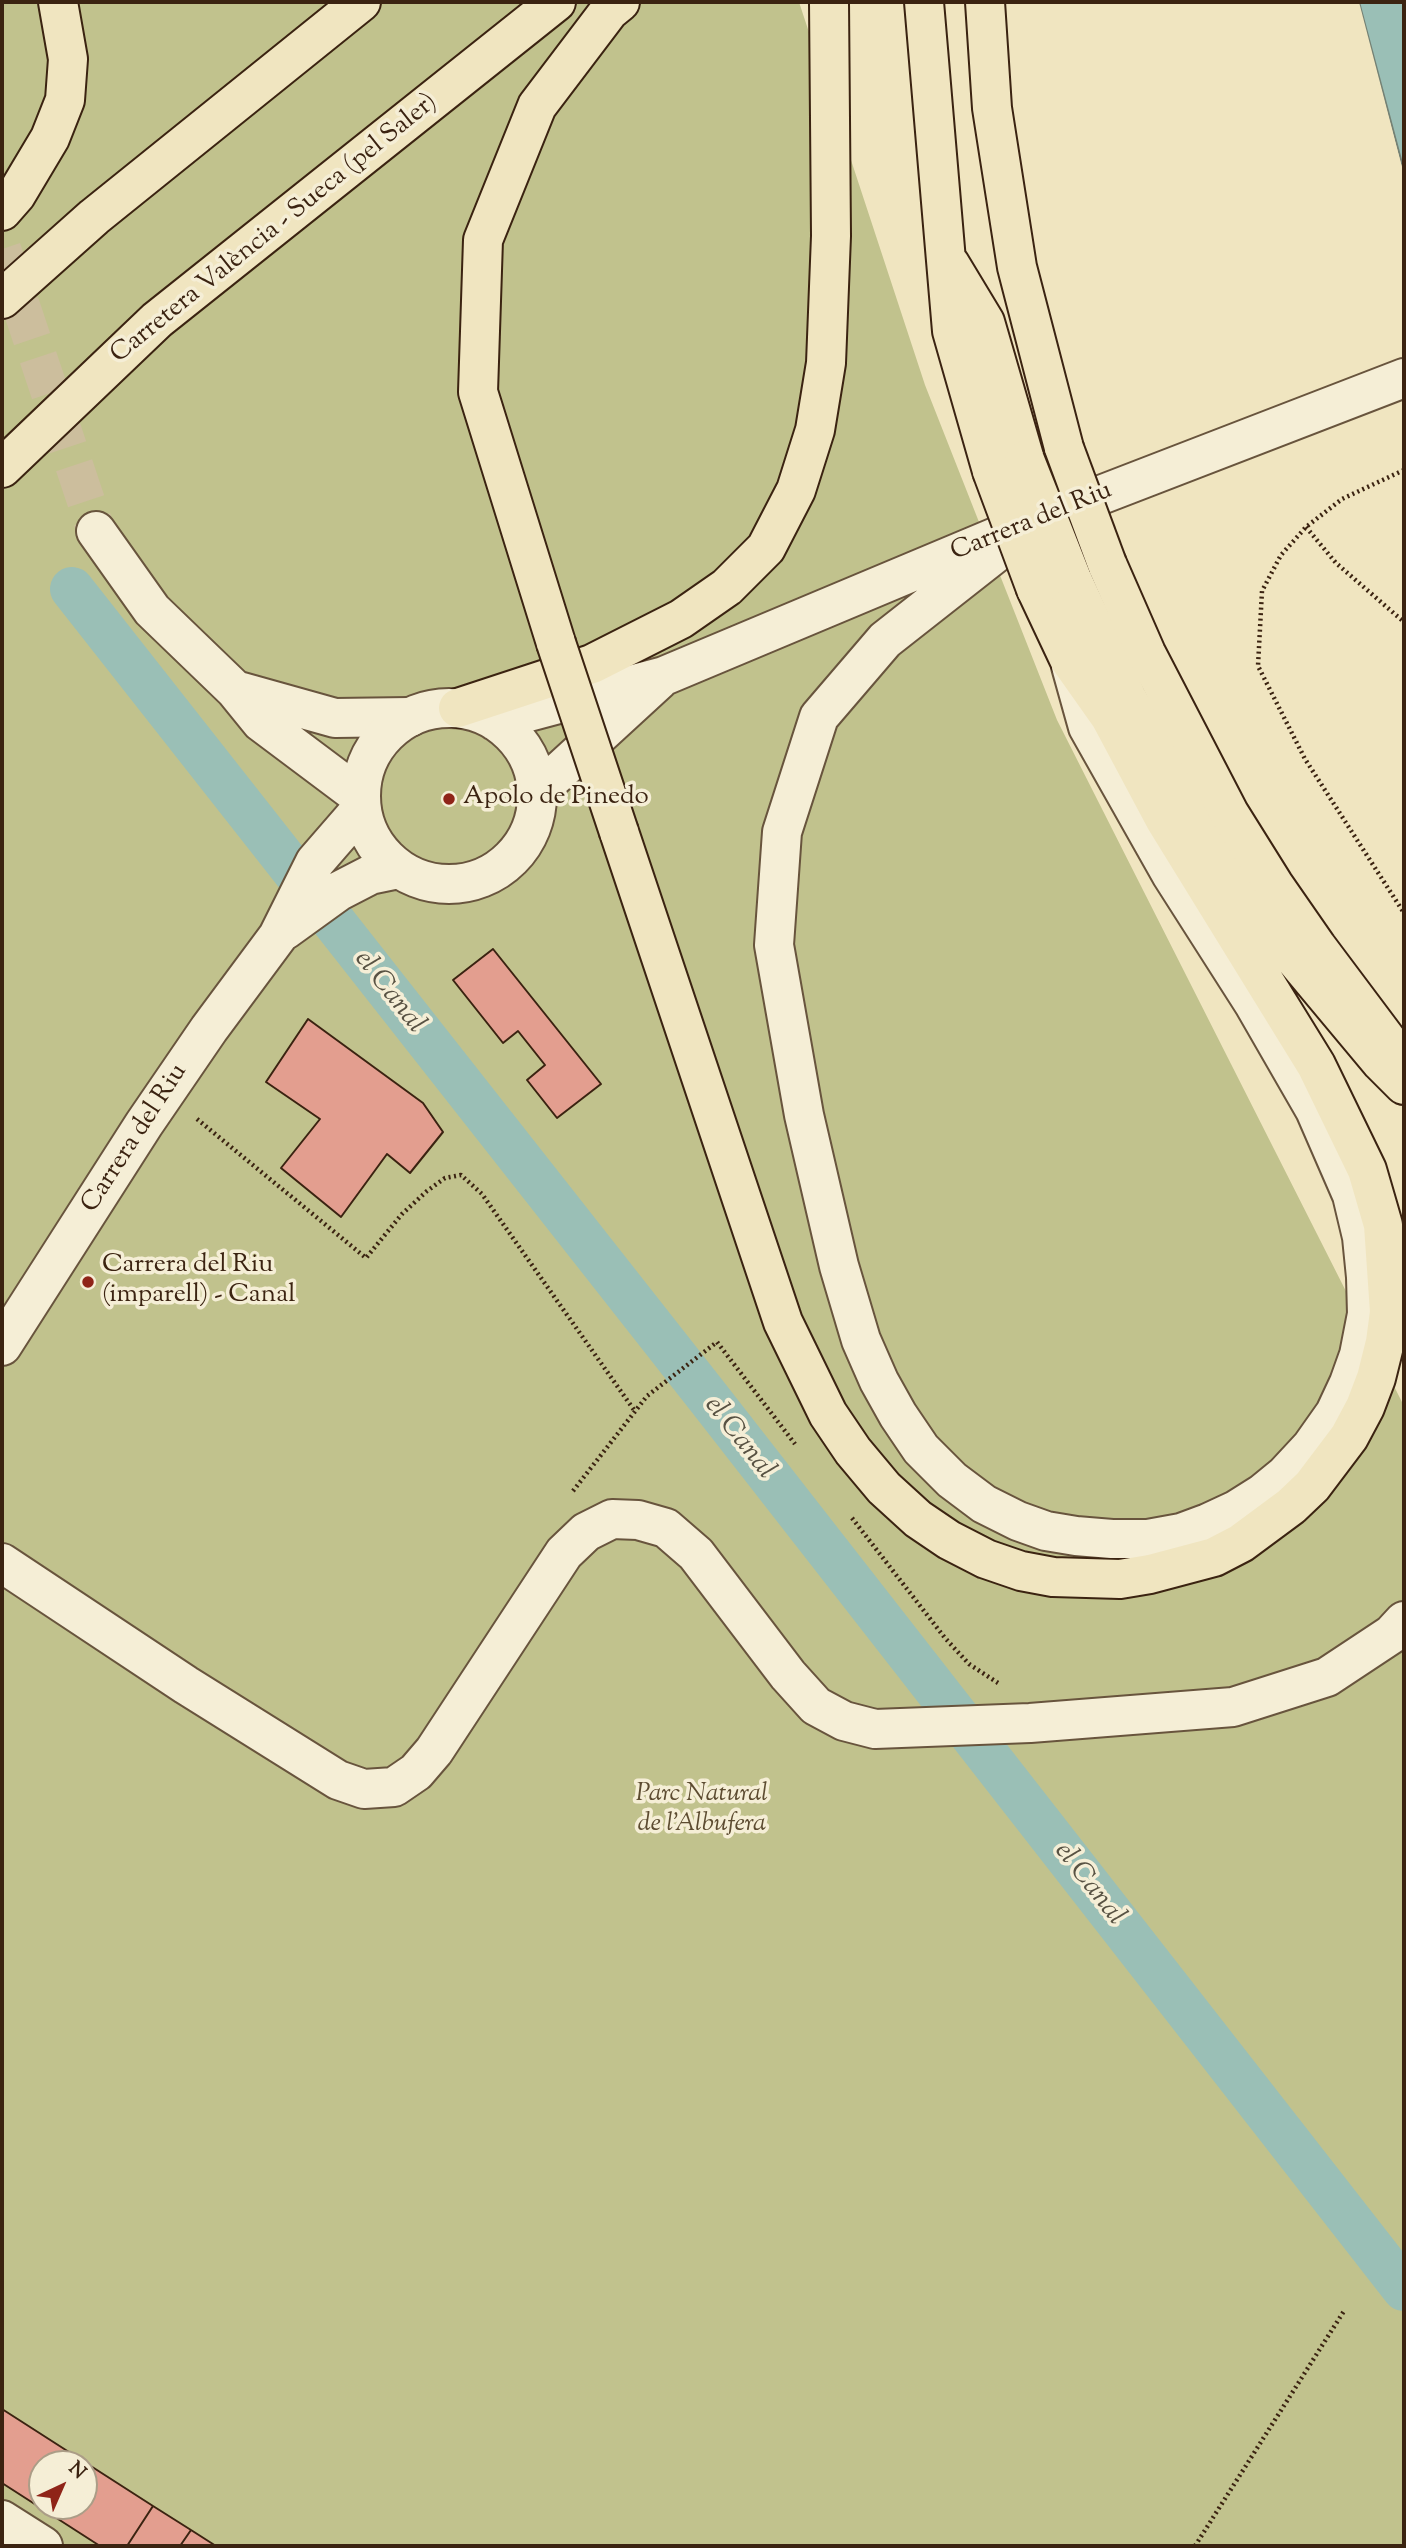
<!DOCTYPE html>
<html>
<head>
<meta charset="utf-8">
<style>
  body { margin:0 }
  #map { position:relative; width:1406px; height:2548px; overflow:hidden; background:#f0e5c0; font-family:"Sorts Mill Goudy",serif }
  canvas { display:block }
  .frame { position:absolute; inset:0; border:4px solid #3b2311; pointer-events:none }
  .north { position:absolute; left:28px; top:2450px; width:70px; height:70px; box-sizing:border-box; background:#f5eed6; border:2px solid #ab9d87; border-radius:50%; rotate:44deg; font-size:19px; font-weight:700; line-height:28px; text-align:center; color:#3b2311 }
  .north::after { content:''; display:block; margin:auto; width:24px; height:32px; background:#8f2418; clip-path:polygon(50% 0,100% 100%,50% 72%,0 100%) }
</style>
</head>
<body>
<div id="map">
<canvas width="1406" height="2548"></canvas>
<div class="frame"></div>
<div class="north">N</div>
</div>
<script>
const g = document.querySelector('canvas').getContext('2d');
g.lineJoin = 'round';
function fillPath(path, color) { g.fillStyle = color; g.fill(path, 'evenodd'); }
const poly = rows => new Path2D(rows.map(r => 'M' + r).join(''));
function trace(path, color, width, dash) { g.strokeStyle = color; g.lineWidth = width; g.lineCap = dash ? 'butt' : 'round'; g.setLineDash(dash || []); g.stroke(path); }
function label(font, color, halo, rows, align = 'center') {
  g.font = font + ' "Sorts Mill Goudy",serif'; g.lineWidth = 7; g.setLineDash([]); g.textBaseline = 'middle'; g.strokeStyle = halo; g.fillStyle = color; for (const [text, x, y, turn = 0] of rows) {
    g.save(); g.translate(x, y); g.rotate((+turn || 0) * Math.PI / 180); g.textAlign = isNaN(turn) ? turn : align; if (halo) g.strokeText(text, 0, 0); g.fillText(text, 0, 0); g.restore();
  }
}
const green = poly([
  [2,2,799,2,925,385,1057,720,1404,1406,1404,2546,2,2546],
  [42,2464,84,2464,84,2506,42,2506]
]);
const water = poly([
  [1359,2,1404,2,1404,171,1359,2]
]);
const pier = poly([
  [1356,2,1359,2,1404,175,1401,172]
]);
const canal = poly([
  [72,589,707,1396,1404,2289]
]);
const building = poly([
  [493,949,601,1084,557,1118,527,1080,545,1065,518,1031,503,1043,453,980,493,949],
  [308,1019,423,1103,443,1132,410,1173,387,1154,341,1217,281,1168,320,1119,266,1082,308,1019],
  [2,2409,153,2506,127,2546,100,2546,2,2483,2,2409],
  [42,2464,84,2464,84,2506,42,2506,42,2464],
  [153,2506,191,2530,180,2546,127,2546,153,2506],
  [191,2530,216,2546,180,2546,191,2530]
]);
const minorTunnel = poly([
  [2,249,96,531]
]);
const path = poly([
  [1404,470,1342,499,1306,527,1281,555,1262,591,1258,666,1305,759,1404,913],
  [1306,527,1336,563,1404,622],
  [197,1119,366,1258,402,1214,427,1191,445,1178,461,1175,482,1194,634,1410],
  [573,1491,647,1396,717,1342,795,1444],
  [852,1518,945,1638,969,1664,998,1683],
  [1195,2546,1344,2311]
]);
const minor = poly([
  [96,531,152,610,235,690,261,722,361,797],
  [235,690,335,718,410,717],
  [2,1563,186,1685,338,1780,364,1789,394,1787,416,1772,434,1751,564,1553,586,1532,612,1519,638,1520,666,1528,696,1554,788,1675,816,1706,844,1721,875,1729,1030,1723,1233,1707,1327,1677,1392,1634,1404,1621],
  [2,2520,43,2546]
]);
const tertiary = poly([
  [1054,513,1404,378],
  [1039,519,885,640,819,717,782,832,774,945,804,1115,839,1266,861,1340,879,1381,898,1415,921,1449,952,1480,984,1504,1018,1521,1046,1531,1076,1536,1112,1539,1148,1539,1181,1533,1208,1523,1236,1510,1263,1493,1285,1475,1311,1447,1335,1413,1349,1383,1359,1355,1367,1314,1366,1277,1362,1237,1352,1195,1315,1110,1254,1004,1171,874,1088,727,1071,666],
  '361 796a88 88 0 1 1 176 0a88 88 0 1 1-176 0Z',
  [495,721,664,676,998,536],
  [537,792,659,680],
  [285,930,339,891,370,875,399,869],
  [2,1346,144,1124,209,1029,278,936,315,862,361,809]
]);
const trunk = poly([
  [924,2,952,331,992,471],
  [2,211,16,195,50,138,65,100,68,59,58,2],
  [950,264,985,322,1025,460],
  [2,299,94,217,361,2],
  [2,468,157,320,556,2],
  [1072,579,1127,698,1204,830,1295,959,1381,1062,1404,1085],
  [556,643,478,392,483,240,537,106,609,11,620,2],
  [458,708,592,664,681,619,727,587,766,548,796,490,815,430,826,363,831,236,829,2],
  [619,832,783,1322,828,1414,853,1451,884,1488,918,1519,949,1540,986,1559,1021,1571,1053,1577,1120,1579,1150,1574,1214,1557,1241,1543,1291,1506,1312,1486,1349,1437,1365,1407,1376,1378,1385,1342,1389,1312,1383,1225,1367,1170,1316,1065,1165,820,1110,717,1069,659,1036,589]
]);
const motorway = poly([
  [985,2,992,108,1017,267,1064,448],
  [1107,564,1146,653,1229,813,1274,885,1317,947,1404,1063]
]);
const trunkBridge = poly([
  [1025,460,1072,579],
  [992,471,1036,589],
  [556,643,619,832]
]);
const motorwayBridge = poly([
  [1064,448,1107,564]
]);
const markers = [
  [449,799,7,"#8f2418"],
  [88,1282,7,"#8f2418"]
];
const streetNames = [
  ["Carretera València - Sueca (pel Saler)",275,230,-39],
  ["Carrera del Riu",1032,523,-22],
  ["Carrera del Riu",136,1139,-57]
];
const poiNames = [
  ["Apolo de Pinedo",463,799],
  ["Carrera del Riu",102,1267],
  ["(imparell) - Canal",102,1297]
];
const parkNames = [
  ["Parc Natural",702,1796],
  ["de l'Albufera",702,1826]
];
const waterNames = [
  ["el Canal",388,993,52],
  ["el Canal",738,1439,52],
  ["el Canal",1088,1885,52]
];
fillPath(green, '#c1c28d');
fillPath(water, '#9abfb6');
trace(water, '#748174', 2);
fillPath(pier, '#f0e5c0');
trace(canal, '#9abfb6', 44);
fillPath(building, '#e39e8f');
trace(building, '#3b2311', 2);
trace(minorTunnel, '#ccbe9d', 38, [38, 19]);
trace(minor, '#68543d', 42);
trace(tertiary, '#68543d', 42);
trace(trunk, '#3b2311', 42);
trace(motorway, '#3b2311', 42);
trace(path, '#3b2311', 4.5, [2, 3.5]);
trace(minor, '#f5eed6', 38);
trace(tertiary, '#f5eed6', 38);
trace(trunk, '#f0e5c0', 38);
trace(motorway, '#f0e5c0', 38);
trace(trunkBridge, '#3b2311', 42, []);
trace(motorwayBridge, '#3b2311', 42, []);
trace(trunkBridge, '#f0e5c0', 38);
trace(motorwayBridge, '#f0e5c0', 38);
for (const [x, y, r, color] of markers) { const dot = new Path2D(); dot.arc(x, y, r, 0, 2 * Math.PI); g.fillStyle = color; g.fill(dot); trace(dot, '#f5eed6', 2.5); }
label('26px', '#3b2311', '#f5eed6', streetNames);
label('26px', '#3b2311', '#f5eed6', poiNames, 'left');
label('italic 26px', '#5c4b30', '#f5eed6', parkNames);
label('italic 28px', '#585243', '#f5eed6', waterNames);
</script>
</body>
</html>
